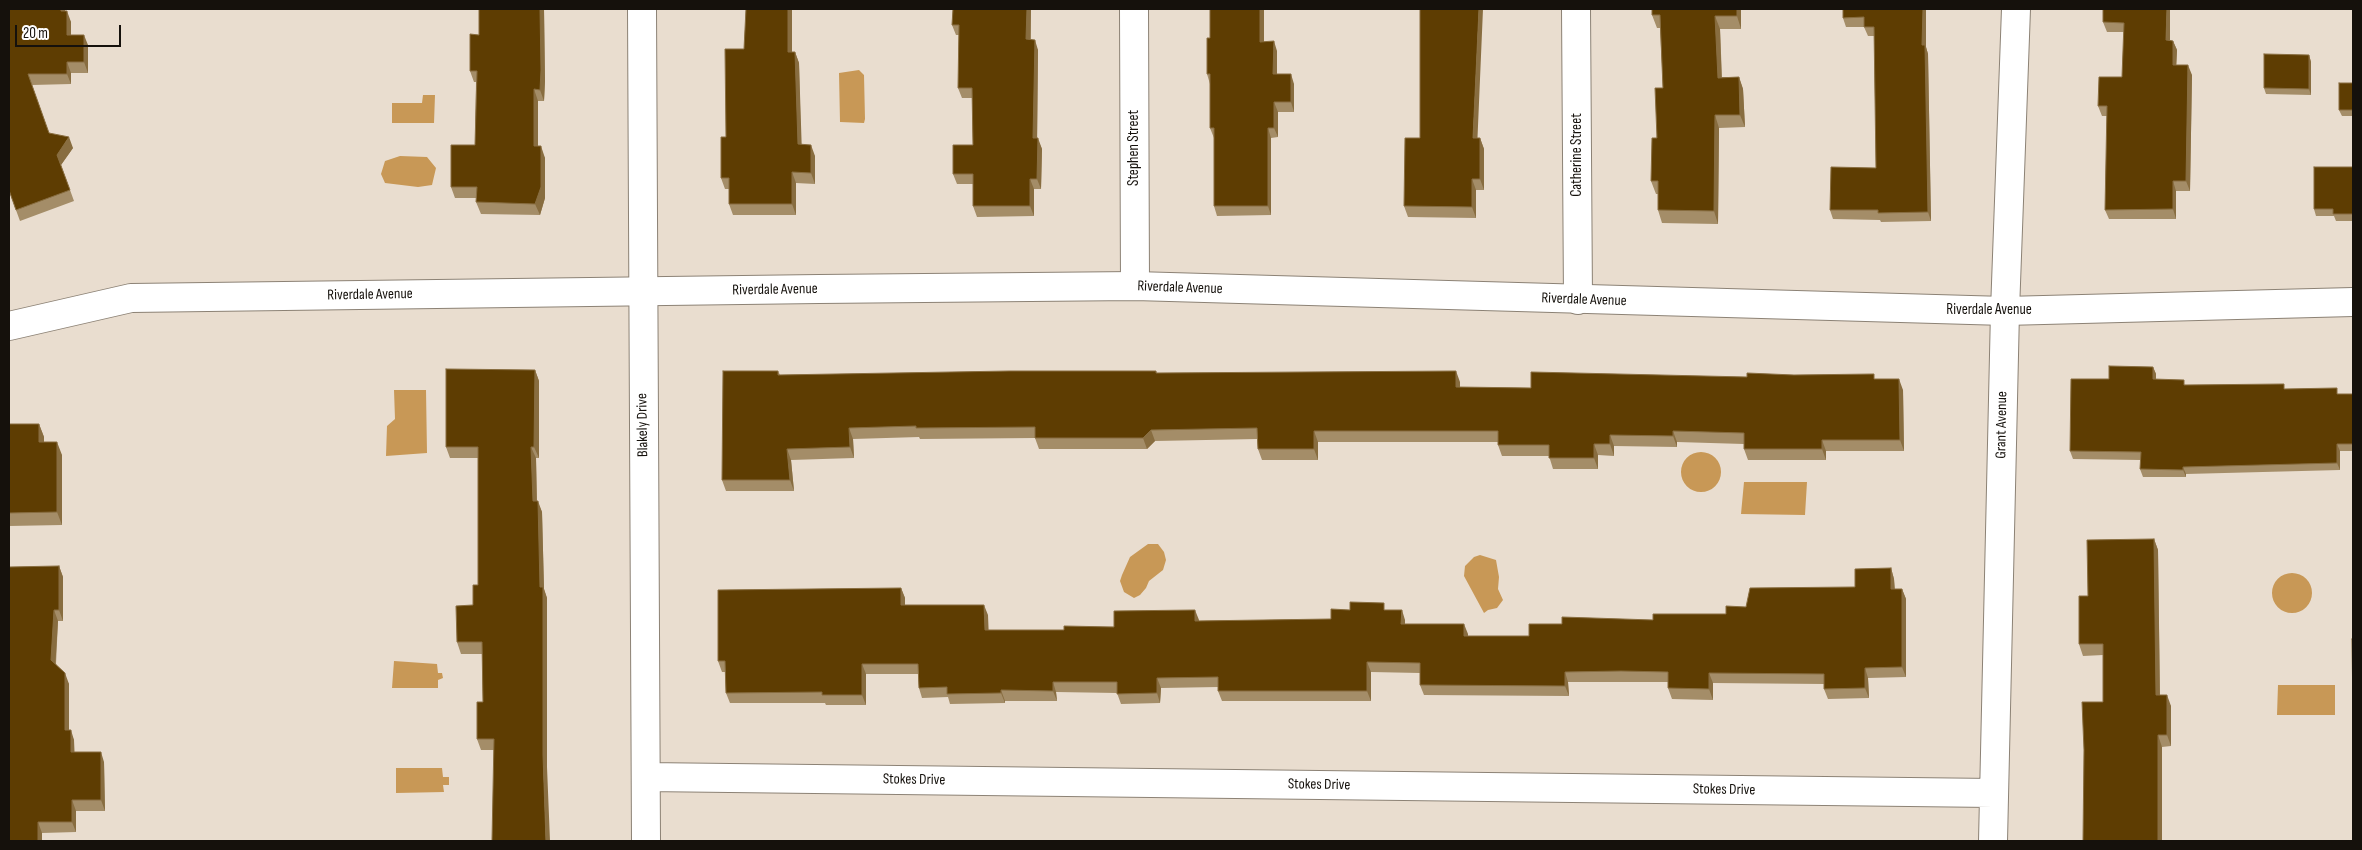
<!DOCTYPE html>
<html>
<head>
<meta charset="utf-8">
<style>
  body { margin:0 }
  #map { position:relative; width:2362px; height:850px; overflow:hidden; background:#e9ddcf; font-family:"Sofia Sans Condensed",sans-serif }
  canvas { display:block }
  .frame { position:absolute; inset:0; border:10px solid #15110c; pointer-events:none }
  .scale { position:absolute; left:15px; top:25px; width:106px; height:22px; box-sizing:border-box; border:2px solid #15110c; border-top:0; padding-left:6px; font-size:15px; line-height:18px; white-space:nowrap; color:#15110c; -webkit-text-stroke:4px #fff; paint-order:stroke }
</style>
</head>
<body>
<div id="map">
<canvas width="2362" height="850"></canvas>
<div class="frame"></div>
<div class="scale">20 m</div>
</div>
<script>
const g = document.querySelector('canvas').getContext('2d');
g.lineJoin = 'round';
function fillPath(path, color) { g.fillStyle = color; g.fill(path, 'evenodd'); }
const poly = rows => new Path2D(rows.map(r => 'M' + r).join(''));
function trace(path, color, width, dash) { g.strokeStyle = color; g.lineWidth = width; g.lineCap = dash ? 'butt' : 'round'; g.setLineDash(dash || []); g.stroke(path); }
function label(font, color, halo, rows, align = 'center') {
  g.font = font + ' "Sofia Sans Condensed",sans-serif'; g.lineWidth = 5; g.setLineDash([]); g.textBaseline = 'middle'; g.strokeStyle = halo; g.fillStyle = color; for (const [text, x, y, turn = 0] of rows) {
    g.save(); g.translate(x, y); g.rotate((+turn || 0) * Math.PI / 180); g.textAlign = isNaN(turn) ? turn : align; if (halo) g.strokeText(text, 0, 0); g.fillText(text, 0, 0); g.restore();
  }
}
const water = poly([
  [859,70,864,75,865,119,864,123,840,122,839,73],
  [423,95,435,95,434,123,392,123,392,103,422,103],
  [400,156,427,157,436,168,432,185,418,187,385,183,381,174,385,161],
  [394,390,426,390,427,453,386,456,387,426,395,419],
  '1681 472a20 20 0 1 1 40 0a20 20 0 1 1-40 0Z',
  [1744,482,1807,482,1805,515,1741,514],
  [1148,544,1158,544,1164,552,1166,560,1163,570,1149,581,1146,588,1140,595,1134,598,1124,592,1120,581,1122,575,1130,557],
  [1480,555,1496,560,1499,577,1498,589,1503,600,1497,608,1488,610,1484,613,1464,576,1465,566,1474,557],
  '2272 593a20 20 0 1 1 40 0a20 20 0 1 1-40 0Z',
  [394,661,437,664,438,673,442,673,443,678,438,680,438,688,392,688],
  [2278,685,2335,685,2335,715,2277,715],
  [396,768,442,768,443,777,449,777,449,785,443,785,444,792,396,793]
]);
const street = poly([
  [642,9,646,841],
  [1134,9,1135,286],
  [1576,9,1578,300],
  [646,777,1993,793],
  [1993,841,2005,311,2016,9]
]);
const secondary = poly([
  [9,326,131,298,819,289,1135,286,2005,311,2353,302]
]);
const wall = poly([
  [9,9,65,9,65,11,71,22,71,35,88,45,88,73,71,73,71,84,32,85,49,133,73,148,61,165,74,201,20,221,9,191],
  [479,9,544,9,545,81,544,101,538,101,538,146,545,158,545,198,540,215,481,214,476,202,477,198,455,198,451,187,475,145,476,82,474,82,470,71,479,35],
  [746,9,792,9,792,52,795,52,799,63,801,144,815,156,815,184,796,183,796,215,733,215,729,204,729,189,725,189,721,178,726,137,744,49],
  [953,9,1031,9,1031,39,1038,50,1037,138,1042,149,1041,189,1034,189,1034,216,977,217,973,206,973,184,957,184,953,174,973,145,972,98,962,98,958,88,959,35,956,35,952,25],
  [1210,9,1264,9,1264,42,1277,51,1277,74,1294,84,1294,112,1278,112,1278,137,1271,138,1271,215,1217,216,1214,206,1214,138,1210,128,1210,84,1207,74,1210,38],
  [1652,9,1741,9,1741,29,1720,29,1722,77,1739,77,1743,89,1745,127,1719,128,1718,224,1662,223,1658,210,1658,194,1656,194,1651,181,1663,88,1660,28,1657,28,1652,15],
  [1926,9,1926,47,1928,54,1931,221,1881,222,1880,220,1833,219,1830,210,1876,168,1874,36,1868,36,1864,27,1846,27,1843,18],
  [2103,9,2170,40,2173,41,2177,50,2176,65,2192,75,2190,191,2176,191,2176,219,2109,219,2105,210,2107,116,2102,116,2098,106,2122,77,2124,32,2107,32,2103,22],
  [2309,55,2311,62,2311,95,2266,94,2264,88],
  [2353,83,2353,116,2342,116,2339,110],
  [1420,138,1480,138,1484,149,1484,190,1476,190,1476,218,1408,217,1404,206],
  [2353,167,2353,221,2336,221,2334,216,2316,216,2314,209],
  [2153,367,2156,374,2156,379,2186,385,2286,389,2339,394,2353,394,2353,451,2340,451,2340,470,2186,474,2186,477,2143,477,2140,469,2141,460,2073,459,2070,451,2109,379],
  [535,370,539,381,539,458,536,458,537,501,542,512,544,589,547,598,547,767,494,750,481,750,477,739,483,702,482,654,461,654,457,642,473,605,478,585,478,458,450,458,446,447],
  [778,371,780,375,1156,371,1157,373,1460,382,1460,387,1531,388,1876,379,1903,390,1904,451,1826,451,1826,460,1748,460,1744,449,1744,444,1677,442,1677,447,1614,446,1614,456,1598,455,1598,469,1553,469,1549,456,1502,456,1498,445,1498,442,1318,442,1318,460,1262,460,1258,449,1257,439,1155,441,1147,449,1039,449,1035,438,920,439,919,437,853,439,854,458,791,460,794,491,726,491,722,480],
  [9,424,39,424,44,437,44,442,62,455,62,525,9,526],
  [2154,539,2158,550,2160,695,2171,706,2171,746,2162,747,2103,702,2103,655,2083,656,2079,644,2088,596],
  [59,566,63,577,63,621,58,621,56,664,69,684,69,730,74,740,74,752,104,762,105,811,76,811,76,832,42,833,9,841],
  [1891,568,1894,579,1895,589,1902,589,1906,599,1906,677,1868,678,1869,698,1828,699,1824,689,1824,684,1713,683,1713,700,1672,699,1668,688,1668,682,1568,682,1569,696,1424,695,1420,685,1420,673,1371,672,1371,701,1222,701,1218,691,1218,687,1161,688,1160,703,1121,704,1117,693,1056,692,1057,701,1005,701,1005,703,950,704,948,697,922,698,919,688,918,674,866,674,866,705,826,705,825,703,730,703,726,693,725,672,722,672,718,661,901,588,905,598,905,605,988,615,988,630,1064,630,1199,621,1331,619,1386,610,1405,620,1405,624,1468,634,1468,636,1529,636,1562,624,1653,620,1726,614,1746,607,1855,587]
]);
const shadedWall = poly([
  [61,9,65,9,65,22,61,11],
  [540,9,544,9,545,81,544,101,540,90],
  [788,9,792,9,792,63,788,52],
  [1027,9,1031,9,1030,50,1026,39],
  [1260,9,1264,9,1264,52,1260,42],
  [1479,9,1483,9,1477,149,1473,138],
  [1737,9,1741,9,1741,29,1737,16],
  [1923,9,1926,9,1926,47,1928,54,1931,221,1928,212,1922,45],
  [2167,9,2170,9,2170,50,2166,40],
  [67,11,71,22,71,45,67,35],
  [1715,16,1720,29,1722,90,1718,78],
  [84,35,88,45,88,73,84,62],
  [1035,40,1038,50,1037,149,1033,138],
  [1274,41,1277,51,1277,84,1273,74],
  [2173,41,2177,50,2176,74,2173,65],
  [795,52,799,63,802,155,798,144],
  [2309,55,2311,62,2311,95,2309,89],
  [67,62,71,73,71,84,67,74],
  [2188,65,2192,75,2190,191,2186,181],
  [1291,74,1294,84,1294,112,1291,102],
  [1739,77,1743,89,1745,127,1740,115],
  [534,89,538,101,538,158,534,146],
  [1274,102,1278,112,1278,137,1274,128],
  [1715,115,1719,128,1718,224,1714,211],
  [1268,128,1271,138,1271,215,1268,206],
  [69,137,73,148,61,165,57,155],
  [1038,138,1042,149,1041,189,1037,179],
  [1480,138,1484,149,1484,190,1480,179],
  [811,145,815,156,815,184,811,173],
  [541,146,545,158,545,198,540,215,535,204],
  [792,172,796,183,796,215,792,204],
  [1030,179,1034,189,1034,216,1030,206],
  [1472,179,1476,190,1476,218,1472,207],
  [2173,181,2176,191,2176,219,2173,209],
  [2153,367,2156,374,2156,387,2153,379],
  [535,370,539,381,539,458,534,447],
  [1456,371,1460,382,1460,398,1456,387],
  [1899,379,1903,390,1904,451,1900,440],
  [39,424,44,437,44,455,39,442],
  [849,428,853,439,854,458,850,447],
  [1151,430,1155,441,1147,449,1143,438],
  [1314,431,1318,442,1318,460,1314,449],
  [1673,431,1677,442,1677,447,1673,436],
  [1610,435,1614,446,1614,456,1610,444],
  [1822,440,1826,451,1826,460,1822,449],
  [57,442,62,455,62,525,57,512],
  [1594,444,1598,455,1598,469,1594,458],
  [2337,444,2340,451,2340,470,2337,463],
  [531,447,536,458,537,512,533,501],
  [787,449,791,460,794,491,790,480],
  [2183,467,2186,474,2186,477,2183,470],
  [538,501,542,512,544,589,547,598,547,767,550,841,546,841,543,755],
  [2154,539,2158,550,2160,706,2156,695],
  [59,566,63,577,63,621,59,610],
  [1891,568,1894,579,1895,599,1891,589],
  [901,588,905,598,905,616,901,605],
  [1902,589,1906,599,1906,677,1902,667],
  [984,605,988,615,989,640,985,630],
  [54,610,58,621,55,670,51,660],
  [1195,610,1199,620,1199,631,1195,621],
  [1402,610,1405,620,1405,635,1401,624],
  [1464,624,1468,634,1468,646,1464,636],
  [1367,662,1371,672,1371,701,1367,691],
  [862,664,866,674,866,705,862,695],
  [1865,668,1868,678,1869,698,1865,688],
  [1565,672,1568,682,1569,696,1565,686],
  [65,673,69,684,69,740,65,730],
  [1709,673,1713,683,1713,700,1709,689],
  [1157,678,1161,688,1160,703,1157,693],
  [1053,682,1056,692,1057,701,1053,691],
  [1001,690,1005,701,1005,703,1001,693],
  [2167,695,2171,706,2171,746,2167,735],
  [71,730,74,740,75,763,71,752],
  [2158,735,2162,747,2162,841,2158,841],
  [101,752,104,762,105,811,101,800],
  [72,800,76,811,76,832,72,822],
  [38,822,42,833,42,841,38,841]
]);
const building = poly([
  [9,9,61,9,61,11,67,11,67,35,84,35,84,62,67,62,67,74,28,74,49,133,69,137,57,155,70,190,16,210,9,190,9,9],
  [479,9,540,9,541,70,540,90,534,89,534,146,541,146,541,187,535,204,476,202,477,187,451,187,451,145,475,145,477,71,470,71,470,34,479,35,479,9],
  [746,9,788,9,788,52,795,52,798,144,811,145,811,173,792,172,792,204,729,204,729,178,721,178,721,137,726,137,725,49,744,49,746,9],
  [953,9,1027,9,1026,39,1035,40,1033,138,1038,138,1037,179,1030,179,1030,206,973,206,973,174,953,174,953,145,973,145,972,88,958,88,959,25,952,25,953,9],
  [1210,9,1260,9,1260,42,1274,41,1273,74,1291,74,1291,102,1274,102,1274,128,1268,128,1268,206,1214,206,1214,128,1210,128,1210,74,1207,74,1207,38,1210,38,1210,9],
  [1420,9,1479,9,1473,138,1480,138,1480,179,1472,179,1472,207,1404,206,1405,138,1420,138,1420,9],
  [1652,9,1737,9,1737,16,1715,16,1718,78,1739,77,1740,115,1715,115,1714,211,1658,210,1658,181,1651,181,1652,138,1657,138,1655,88,1663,88,1660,15,1652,15,1652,9],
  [1843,9,1923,9,1922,45,1925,45,1928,212,1878,213,1878,210,1830,210,1831,167,1876,168,1874,27,1864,27,1864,17,1843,18,1843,9],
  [2103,9,2167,9,2166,40,2173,41,2173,65,2188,65,2186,181,2173,181,2173,209,2105,210,2107,106,2098,106,2099,77,2122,77,2124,23,2103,22,2103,9],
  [2264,54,2309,55,2309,89,2264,88,2264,54],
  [2339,83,2353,83,2353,135,2353,110,2339,110,2339,83],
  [2314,167,2353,167,2353,214,2333,214,2333,209,2314,209,2314,167],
  [2109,366,2153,367,2153,379,2184,380,2184,385,2284,384,2284,389,2337,388,2337,394,2353,394,2353,444,2337,444,2337,463,2183,467,2183,470,2140,469,2141,452,2070,451,2071,379,2109,379,2109,366],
  [446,369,535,370,534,447,531,447,533,501,538,501,540,587,543,587,543,755,546,841,492,841,494,739,477,739,477,702,483,702,482,642,457,642,456,606,473,605,473,585,478,585,478,447,446,447,446,369],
  [723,371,778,371,778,375,1009,371,1156,371,1156,373,1456,371,1456,387,1531,388,1531,372,1747,377,1747,373,1794,375,1874,374,1874,379,1899,379,1900,440,1822,440,1822,449,1744,449,1744,433,1673,431,1673,436,1610,435,1610,444,1594,444,1594,458,1549,458,1549,445,1498,445,1498,431,1314,431,1314,449,1258,449,1257,428,1151,430,1143,438,1035,438,1035,427,916,428,916,426,849,428,850,447,787,449,790,480,722,480,723,371],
  [9,424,39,424,39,442,57,442,57,512,9,513,9,424],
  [2154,539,2156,695,2167,695,2167,735,2158,735,2158,841,2083,841,2084,750,2082,702,2103,702,2103,644,2079,644,2079,596,2088,596,2087,540,2154,539],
  [59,566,59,610,54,610,51,660,65,673,65,730,71,730,71,752,101,752,101,800,72,800,72,822,38,822,38,841,9,841,9,567,59,566],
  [1891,568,1891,589,1902,589,1902,667,1865,668,1865,688,1824,689,1824,674,1709,673,1709,689,1668,688,1668,672,1621,671,1565,672,1565,686,1420,685,1420,663,1367,662,1367,691,1218,691,1218,677,1157,678,1157,693,1117,694,1117,682,1053,682,1053,691,1001,690,1001,693,947,694,947,687,919,688,918,664,862,664,862,695,822,695,822,692,726,693,725,661,718,661,718,590,901,588,901,605,984,605,985,630,1064,630,1064,626,1114,627,1114,611,1195,610,1195,621,1331,619,1331,609,1350,610,1350,602,1384,603,1384,610,1402,610,1401,624,1464,624,1464,636,1529,636,1529,624,1562,624,1562,617,1653,620,1653,614,1726,614,1726,606,1746,607,1750,588,1855,587,1855,569,1891,568],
  [2352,639,2353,639,2353,715,2352,639]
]);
const streetNames = [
  ["Stephen Street",1134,148,-90],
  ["Catherine Street",1577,155,-90],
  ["Riverdale Avenue",1180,288,2],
  ["Riverdale Avenue",775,290,-1],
  ["Riverdale Avenue",370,295,-1],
  ["Riverdale Avenue",1584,300,2],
  ["Riverdale Avenue",1989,310],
  ["Blakely Drive",643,425,-91],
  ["Grant Avenue",2002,425,-89],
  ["Stokes Drive",914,780,1],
  ["Stokes Drive",1319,785,1],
  ["Stokes Drive",1724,790,1]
];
fillPath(water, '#c89856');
trace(street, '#8c8275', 30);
trace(secondary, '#8c8275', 30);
trace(street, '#fff', 28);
trace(secondary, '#fff', 28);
fillPath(wall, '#a48d68');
fillPath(shadedWall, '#886d40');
fillPath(building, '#5e3d02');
trace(building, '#886d40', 1);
label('15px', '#15110c', '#fff', streetNames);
</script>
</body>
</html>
